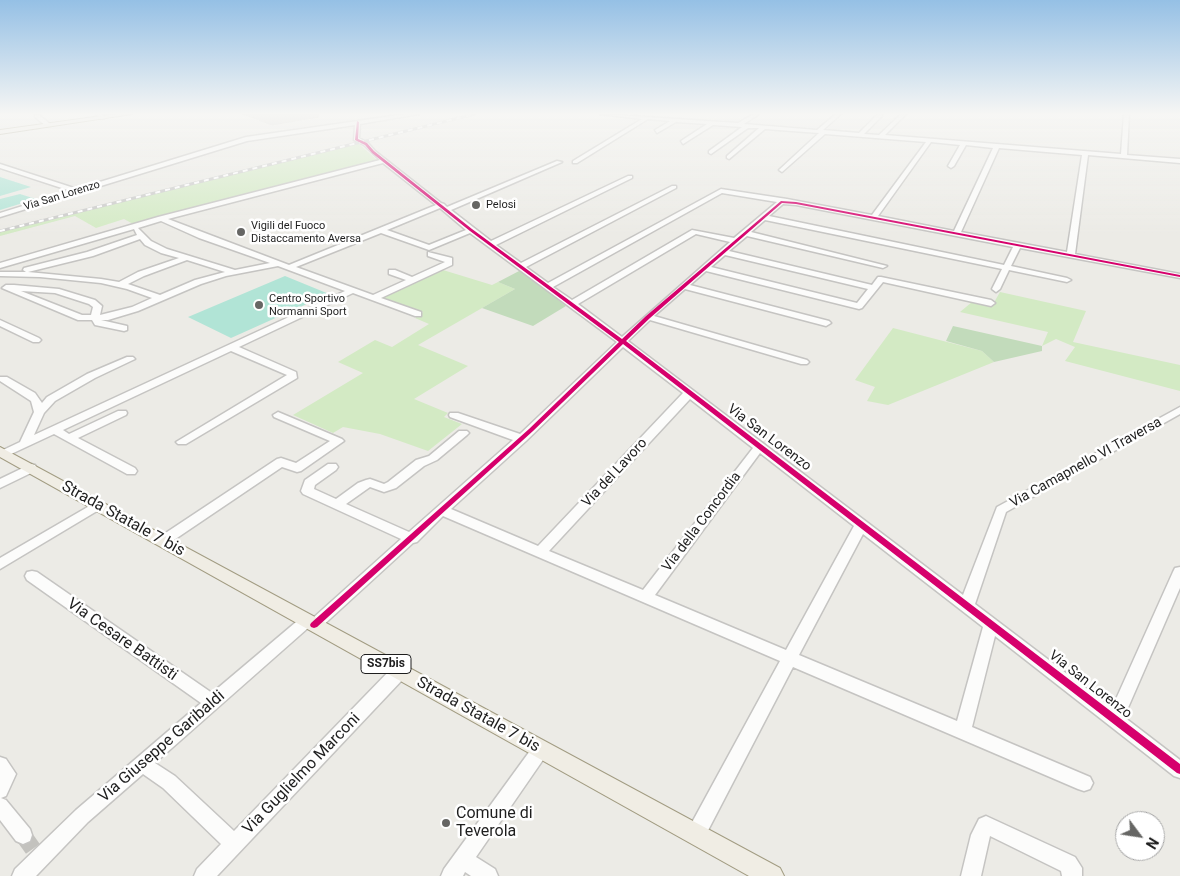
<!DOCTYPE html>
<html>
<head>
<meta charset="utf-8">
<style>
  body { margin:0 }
  #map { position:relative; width:1180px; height:876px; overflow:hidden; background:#ecebe6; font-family:Roboto,sans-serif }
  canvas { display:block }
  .north { position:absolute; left:1115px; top:811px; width:50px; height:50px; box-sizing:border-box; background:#fff; border:1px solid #a5a5a5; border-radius:50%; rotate:121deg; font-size:14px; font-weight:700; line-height:20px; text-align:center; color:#1e1e1e }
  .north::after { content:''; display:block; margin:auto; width:18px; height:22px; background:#666664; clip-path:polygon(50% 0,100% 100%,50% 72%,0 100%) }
</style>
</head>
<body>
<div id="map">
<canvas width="1180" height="876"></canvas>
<div class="north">N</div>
</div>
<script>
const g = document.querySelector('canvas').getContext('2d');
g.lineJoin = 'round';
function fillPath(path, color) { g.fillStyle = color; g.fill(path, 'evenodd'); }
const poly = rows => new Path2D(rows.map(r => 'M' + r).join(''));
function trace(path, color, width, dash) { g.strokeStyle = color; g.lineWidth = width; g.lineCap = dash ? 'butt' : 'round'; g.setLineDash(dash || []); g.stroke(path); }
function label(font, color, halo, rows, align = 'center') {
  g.font = font + ' Roboto,sans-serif'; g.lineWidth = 5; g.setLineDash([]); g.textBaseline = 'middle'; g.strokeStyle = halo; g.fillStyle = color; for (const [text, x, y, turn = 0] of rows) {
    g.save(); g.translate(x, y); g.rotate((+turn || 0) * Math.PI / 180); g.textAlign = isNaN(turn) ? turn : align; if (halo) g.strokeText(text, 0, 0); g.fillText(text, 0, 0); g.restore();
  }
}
const grass = poly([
  [358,143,378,161,135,225,124,219,96,228,75,216,0,236,0,232],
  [443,270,492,285,498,282,515,289,418,345,468,366,414,399,448,413,444,417,462,424,428,451,380,434,343,427,333,433,293,415,363,373,338,362,375,340,392,347,429,324,415,318,423,312,383,298],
  [1000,292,1086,311,1073,342,1180,365,1180,391,1065,361,1075,347,1056,339,1042,346,1048,332,960,312,972,302,992,306],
  [893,328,982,351,994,362,888,405,867,401,875,387,855,380]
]);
const forest = poly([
  [521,270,566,306,533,326,482,308,515,289,498,282],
  [953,326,1042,346,1042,351,994,362,982,351,946,341]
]);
const pitch = poly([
  [0,177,31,187,0,196],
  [20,194,36,199,0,210,0,199],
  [285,276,329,294,231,338,188,317]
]);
const building = poly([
  [243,114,318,114,319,117,272,125,243,114]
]);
const minorTunnel = poly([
  [23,835,33,849]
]);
const minor = poly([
  [96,114,102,114,106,118,101,119,96,114],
  [406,114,419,114,360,124,359,138,368,143,375,151,441,203,444,204,447,207,557,161,562,162,451,210,491,241,628,176,632,176,632,178,496,245,521,263,672,186,676,186,676,188,526,267,548,283,721,189,787,199,872,215,926,142,825,134,782,172,779,170,780,169,819,133,765,129,729,159,727,158,727,156,759,128,748,128,711,154,709,153,709,151,742,127,713,125,683,144,681,141,707,124,676,122,657,133,655,130,670,121,648,119,577,163,573,163,573,161,642,119,600,114,738,123,754,114,759,114,744,124,817,130,836,114,841,114,823,130,859,133,878,114,882,114,882,116,864,134,879,135,901,114,906,114,885,135,1121,154,1124,114,1129,114,1127,155,1180,159,1180,163,1088,155,1075,254,1180,274,1180,278,1020,248,1011,266,1067,278,1071,280,1067,282,1009,270,1000,289,996,292,992,289,1002,269,765,220,751,232,887,266,883,268,747,236,729,251,872,285,878,277,881,277,991,300,995,303,991,306,883,282,862,308,859,309,706,271,690,285,829,321,831,323,826,326,685,289,654,316,807,360,809,362,807,364,801,364,650,320,628,341,963,595,997,507,1180,407,1180,414,1006,512,975,604,1112,708,1173,572,1175,568,1180,567,1180,588,1124,717,1180,760,1180,778,1174,776,995,636,972,727,1090,777,1093,783,1090,789,1084,791,1078,789,793,667,703,840,696,843,689,840,687,834,689,828,780,661,443,516,417,542,413,543,319,629,314,631,308,628,155,763,175,776,234,831,393,667,399,666,405,667,407,672,405,677,217,876,194,876,197,869,221,844,163,788,143,774,88,822,36,876,12,876,15,869,76,810,201,703,27,580,25,576,27,572,32,571,37,572,212,693,302,617,307,615,313,618,401,539,303,494,301,491,305,480,328,464,336,464,338,467,336,470,315,485,314,489,336,499,358,483,366,480,370,479,384,484,388,482,416,460,429,456,459,431,467,431,469,433,467,435,437,460,424,466,396,488,384,492,370,487,346,504,409,532,513,440,450,417,449,415,450,413,458,413,520,434,617,342,470,233,429,250,381,233,296,267,373,295,406,280,389,274,389,270,395,270,412,277,445,262,428,256,428,252,452,258,452,265,381,298,421,312,421,316,415,316,353,293,239,347,296,372,297,378,186,444,178,444,176,442,287,375,231,351,63,430,69,434,118,411,126,411,127,413,126,415,78,438,135,468,137,471,135,474,127,474,54,434,9,455,1,455,1,451,20,442,34,412,31,401,0,381,0,377,7,377,35,393,42,403,47,397,87,374,127,357,133,357,135,359,95,378,55,401,44,413,34,435,345,291,278,266,226,276,201,284,138,311,108,320,101,320,127,326,127,330,124,331,95,325,92,320,78,320,2,288,6,285,14,285,59,289,95,300,102,306,100,315,132,307,152,298,127,289,101,283,40,277,0,276,0,272,26,272,23,270,24,268,87,252,137,235,134,229,0,268,0,263,158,217,380,160,364,145,354,140,355,125,247,141,0,217,0,213,71,191,0,168,0,164,77,189,246,137,406,114],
  [931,142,960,145,948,166,951,168,954,166,966,145,993,148,954,231,878,216,931,142],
  [999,148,1082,155,1067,252,961,232,999,148],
  [383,163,436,205,289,265,168,219,383,163],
  [722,193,777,202,734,238,692,230,572,300,553,287,722,193],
  [783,204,796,205,1013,247,1004,265,769,216,783,204],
  [440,208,466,230,429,245,387,230,440,208],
  [161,221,199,238,270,263,235,270,167,249,151,241,138,228,161,221],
  [696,234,730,242,622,337,578,304,696,234],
  [140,239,145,245,161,253,179,258,138,272,119,282,101,279,28,272,93,256,140,239],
  [725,255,868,289,857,303,711,267,725,255],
  [187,260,225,272,195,280,160,295,128,284,144,276,187,260],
  [21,291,55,293,89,304,93,307,91,315,82,315,21,291],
  [623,347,683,393,538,546,451,509,526,441,623,347],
  [690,399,753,448,643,590,549,551,690,399],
  [760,453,854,526,786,650,655,595,760,453],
  [863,534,983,627,957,721,799,655,863,534],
  [35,115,39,115,50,124,50,126,46,126,35,117,35,115],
  [0,320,39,338,41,340,39,342,33,342,0,326,0,320],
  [278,412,342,439,344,441,301,471,297,472,282,467,168,544,158,544,156,541,158,538,277,459,281,458,296,463,330,441,274,417,273,415,278,412],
  [31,464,35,465,37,468,35,471,0,488,0,479,31,464],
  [98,501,102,502,104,505,102,508,0,569,0,558,98,501],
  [541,741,547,744,550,749,547,754,476,857,495,869,498,876,471,876,465,872,463,876,441,876,444,869,535,744,541,741],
  [0,757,6,759,16,774,6,796,1,798,6,800,30,829,32,835,30,841,23,844,16,841,0,820,0,757],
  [986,816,1075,857,1082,868,1082,876,1062,876,1061,871,990,836,981,876,961,876,971,835,979,819,986,816]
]);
const major = poly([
  [116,114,132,114,0,134,0,130,116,114],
  [0,447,780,868,784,876,749,876,0,457,0,447]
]);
const rail = poly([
  [0,231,475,114]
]);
const cycleway = poly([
  [357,121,359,122,358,139,367,143,374,151,472,229,622,339,646,316,781,201,796,202,1180,275,1180,277,796,204,782,203,650,318,626,341,1180,764,1180,774,1177,773,623,344,533,431,317,627,314,628,311,627,310,625,311,623,529,429,619,342,470,231,372,153,365,145,355,140,357,121]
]);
const markers = [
  [476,205,5,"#666664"],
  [241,232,5,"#666664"],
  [259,305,5,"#666664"],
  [446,823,5,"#666664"]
];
const farStreetnames = [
  ["Via San Lorenzo",62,196,-17]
];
const farPoinames = [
  ["Pelosi",486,205],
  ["Vigili del Fuoco",251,226],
  ["Distaccamento Aversa",251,239],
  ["Centro Sportivo",269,299],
  ["Normanni Sport",269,312]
];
const shields = [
  [386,664,50]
];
const shieldNames = [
  ["SS7bis",386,664]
];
const streetNames = [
  ["Via San Lorenzo",769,438,37],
  ["Via Camapnello VI Traversa",1086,463,-29],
  ["Via del Lavoro",615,473,-47],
  ["Via della Concordia",702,522,-53],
  ["Via San Lorenzo",1090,685,38]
];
const nearStreetnames = [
  ["Strada Statale 7 bis",123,519,29],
  ["Via Cesare Battisti",122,640,35],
  ["Strada Statale 7 bis",478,715,29],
  ["Via Giuseppe Garibaldi",162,747,-41],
  ["Via Guglielmo Marconi",302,774,-46]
];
const nearPoinames = [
  ["Comune di",456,814],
  ["Teverola",456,832]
];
fillPath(grass, '#d3eac4');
fillPath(forest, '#c2dbbb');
fillPath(pitch, '#b1e4d6');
fillPath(building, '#d3d1cd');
trace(building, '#cfcdc8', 1);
trace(minorTunnel, '#c3c2be', 17, [17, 9]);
trace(minor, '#c5c4c2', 3);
trace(major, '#a29c82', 2);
fillPath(minor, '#fcfcfb');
fillPath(major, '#f0ede4');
trace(rail, '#cacac9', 3);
trace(rail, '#fff', 2, [5]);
fillPath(cycleway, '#d6006c');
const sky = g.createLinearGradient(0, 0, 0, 237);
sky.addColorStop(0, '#95c0e5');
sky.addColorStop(0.48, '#f6f6f4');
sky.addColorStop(1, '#f6f6f400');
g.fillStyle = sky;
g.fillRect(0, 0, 1180, 237);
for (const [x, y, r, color] of markers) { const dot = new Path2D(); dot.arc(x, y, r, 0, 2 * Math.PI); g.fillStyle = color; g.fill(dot); trace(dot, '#fff', 2); }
label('11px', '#1e1e1e', '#fff', farStreetnames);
label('11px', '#1e1e1e', '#fff', farPoinames, 'left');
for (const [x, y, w] of shields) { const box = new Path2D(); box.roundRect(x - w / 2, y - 9.5, w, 19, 4); g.fillStyle = '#fff'; g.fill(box); trace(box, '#1e1e1e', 1); }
label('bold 12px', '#1e1e1e', null, shieldNames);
label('14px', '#1e1e1e', '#fff', streetNames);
label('16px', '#1e1e1e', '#fff', nearStreetnames);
label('16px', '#1e1e1e', '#fff', nearPoinames, 'left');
</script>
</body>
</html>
